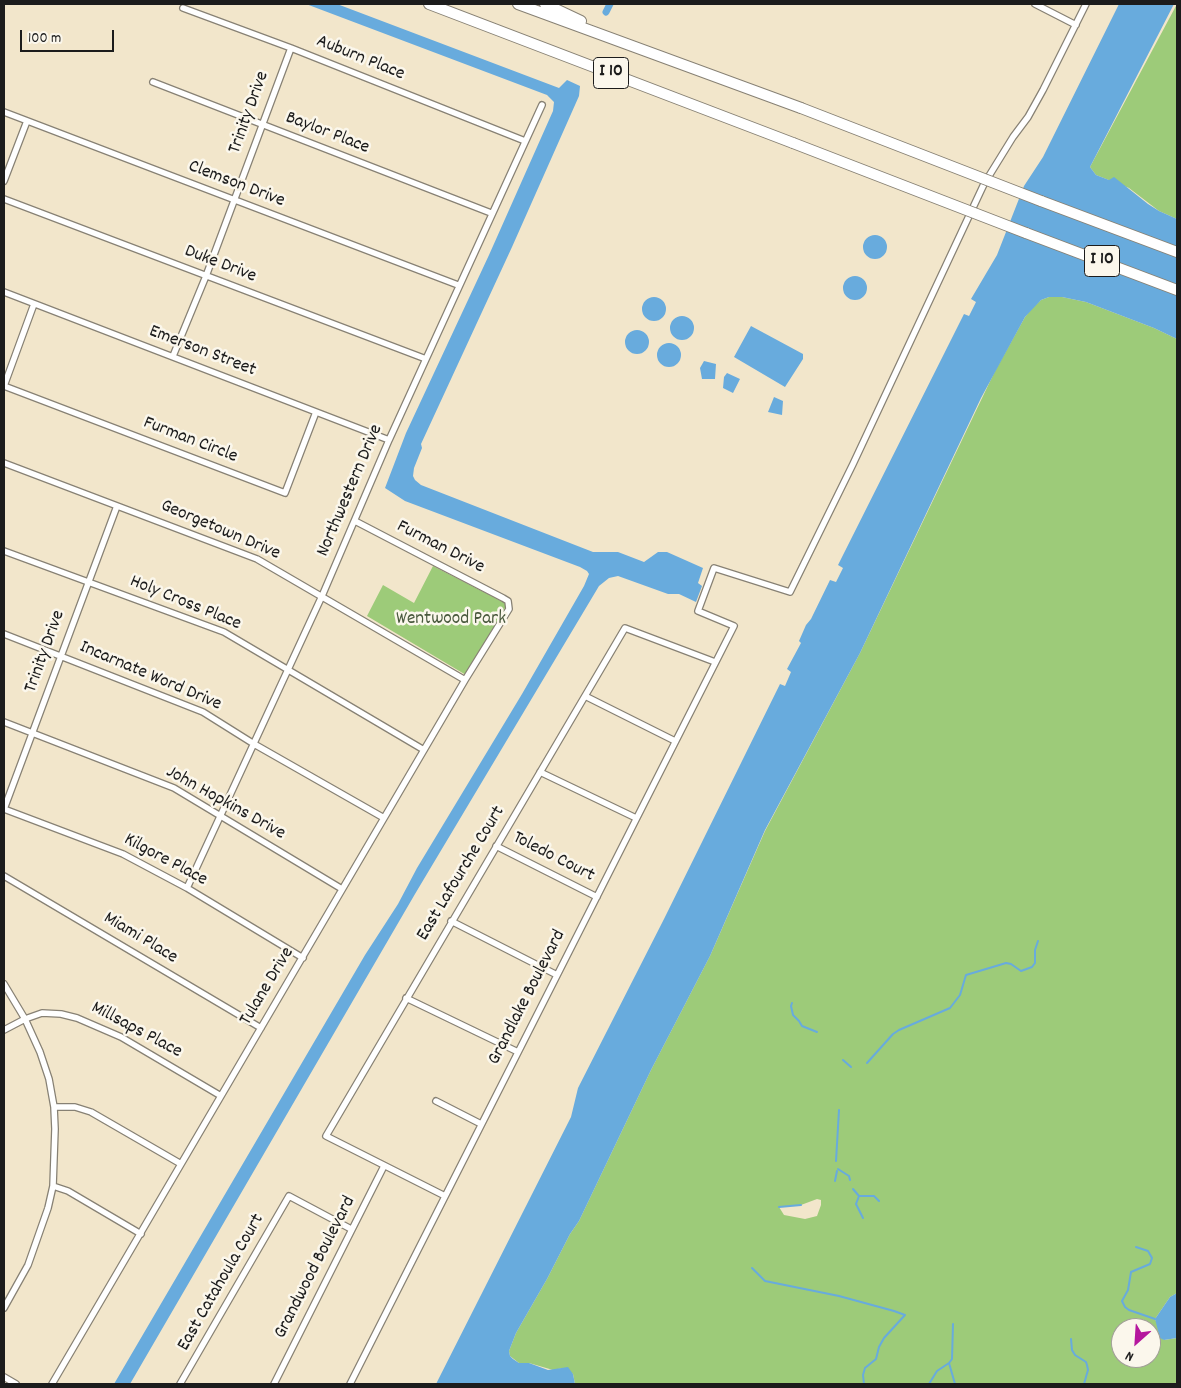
<!DOCTYPE html>
<html>
<head>
<meta charset="utf-8">
<style>
  body { margin:0 }
  #map { position:relative; width:1181px; height:1388px; overflow:hidden; background:#f2e6cb; font-family:Dekko,sans-serif }
  canvas { display:block }
  .frame { position:absolute; inset:0; border:5px solid #1c1c1c; pointer-events:none }
  .north { position:absolute; left:1111px; top:1318px; width:50px; height:50px; box-sizing:border-box; background:#fbf7ec; border:1px solid #a29f99; border-radius:50%; rotate:206deg; font-size:14px; font-weight:700; line-height:20px; text-align:center; color:#1c1c1c }
  .north::after { content:''; display:block; margin:auto; width:18px; height:22px; background:#b5179e; clip-path:polygon(50% 0,100% 100%,50% 72%,0 100%) }
  .scale { position:absolute; left:20px; top:30px; width:94px; height:22px; box-sizing:border-box; border:2px solid #1c1c1c; border-top:0; padding-left:6px; font-size:15px; line-height:18px; white-space:nowrap; color:#1c1c1c; -webkit-text-stroke:4px #fbf7ec; paint-order:stroke }
</style>
</head>
<body>
<div id="map">
<canvas width="1181" height="1388"></canvas>
<div class="frame"></div>
<div class="north">N</div>
<div class="scale">100 m</div>
</div>
<script>
const g = document.querySelector('canvas').getContext('2d');
g.lineJoin = 'round';
function fillPath(path, color) { g.fillStyle = color; g.fill(path, 'evenodd'); }
const poly = rows => new Path2D(rows.map(r => 'M' + r).join(''));
function trace(path, color, width, dash) { g.strokeStyle = color; g.lineWidth = width; g.lineCap = dash ? 'butt' : 'round'; g.setLineDash(dash || []); g.stroke(path); }
function label(font, color, halo, rows, align = 'center') {
  g.font = font + ' Dekko,sans-serif'; g.lineWidth = 5; g.setLineDash([]); g.textBaseline = 'middle'; g.strokeStyle = halo; g.fillStyle = color; for (const [text, x, y, turn = 0] of rows) {
    g.save(); g.translate(x, y); g.rotate((+turn || 0) * Math.PI / 180); g.textAlign = isNaN(turn) ? turn : align; if (halo) g.strokeText(text, 0, 0); g.fillText(text, 0, 0); g.restore();
  }
}
const green = poly([
  [1177,4,1177,219,1159,211,1129,188,1096,175,1090,167],
  [1049,297,1062,297,1086,302,1154,328,1177,339,1177,1293,1170,1297,1155,1319,1164,1340,1177,1338,1177,1384,575,1384,573,1374,563,1368,553,1370,529,1363,519,1363,510,1356,509,1351,516,1333,547,1279,570,1234,579,1221,651,1070,710,956,765,831,860,653,995,371,1025,317,1033,307,1041,300],
  [817,1199,821,1200,821,1205,817,1216,805,1219,784,1215,779,1207,801,1205],
  [1121,1328,1151,1328,1151,1358,1121,1358],
  [433,566,505,603,505,608,466,675,367,616,383,585,414,603]
]);
const water = poly([
  [306,4,337,4,559,88,567,80,580,86,579,96,512,247,421,444,422,448,414,468,413,476,415,480,421,485,593,552,618,552,644,562,658,552,667,552,703,568,698,583,702,586,696,602,679,594,668,594,618,576,609,578,599,586,415,894,130,1384,114,1384,365,955,398,904,417,868,522,694,584,586,589,574,587,571,580,567,405,501,385,488,406,433,489,255,553,111,554,102,547,95],
  [1119,4,1174,4,1090,167,1096,175,1109,180,1114,177,1148,204,1159,211,1177,219,1177,339,1154,328,1086,302,1062,297,1049,297,1041,300,1025,317,981,398,860,653,765,830,710,956,651,1070,579,1221,570,1234,547,1279,516,1333,509,1351,510,1356,513,1359,519,1363,529,1363,548,1370,568,1367,573,1374,575,1384,436,1384,571,1117,578,1088,664,919,780,684,785,686,791,672,787,669,801,643,799,641,806,625,811,619,830,580,836,582,843,568,838,565,964,314,969,316,976,302,971,299,997,255,1024,186,1043,157],
  '863 247a12 12 0 1 1 24 0a12 12 0 1 1-24 0Z',
  '843 288a12 12 0 1 1 24 0a12 12 0 1 1-24 0Z',
  '642 309a12 12 0 1 1 24 0a12 12 0 1 1-24 0Z',
  '670 328a12 12 0 1 1 24 0a12 12 0 1 1-24 0Z',
  [751,326,803,354,803,359,785,387,734,357],
  '625 342a12 12 0 1 1 24 0a12 12 0 1 1-24 0Z',
  '657 355a12 12 0 1 1 24 0a12 12 0 1 1-24 0Z',
  [704,361,716,364,715,379,702,379,700,368],
  [727,373,740,379,733,393,723,388,724,377],
  [774,397,783,401,782,415,768,412],
  [1177,1293,1177,1338,1164,1340,1160,1338,1155,1319,1170,1297]
]);
const stream = poly([
  [792,1003,791,1006,793,1015,799,1021,802,1026,817,1032],
  [843,1060,851,1067],
  [867,1063,893,1034,899,1030,950,1008,960,995,966,975,1006,963,1011,964,1021,971,1032,967,1035,963,1035,950,1038,941],
  [836,1161,839,1110],
  [838,1169,849,1176,850,1180],
  [835,1181,837,1171],
  [853,1189,859,1196,874,1196,879,1201],
  [859,1196,856,1204,863,1218],
  [779,1207,801,1205],
  [1136,1247,1148,1251,1152,1258,1150,1264,1131,1272,1128,1290,1122,1301,1125,1307,1129,1310,1155,1319],
  [752,1268,765,1281,839,1296,894,1311,905,1315,884,1338,879,1347,876,1359,865,1368,863,1375,864,1384],
  [953,1324,952,1359,949,1363,955,1384],
  [1071,1339,1072,1350,1075,1355,1086,1362,1087,1365,1088,1370,1084,1384],
  [929,1384,937,1371,949,1363]
]);
const canal = poly([
  [606,12,610,4]
]);
const minor = poly([
  [1035,4,1076,25],
  [183,8,291,48,525,141],
  [153,82,491,213],
  [4,112,458,285],
  [4,181,27,121],
  [4,199,426,359],
  [4,292,389,440],
  [173,356,206,276,291,48],
  [4,386,285,493,316,412],
  [4,386,34,304],
  [4,463,257,559,465,680],
  [117,506,4,809,123,854,187,888,303,958],
  [4,551,224,632,424,750],
  [4,634,203,712,254,744,384,818],
  [585,696,675,741],
  [4,722,174,788,342,889],
  [540,772,636,818],
  [496,846,597,897],
  [4,876,261,1028],
  [187,888,322,596,389,440,542,105],
  [451,921,557,975],
  [4,984,25,1019,40,1052,49,1079,54,1107,55,1129,53,1186,48,1208,28,1265,4,1308],
  [406,998,518,1052],
  [4,1030,25,1019,42,1013,61,1014,77,1018,121,1037,221,1096],
  [436,1101,481,1124],
  [54,1107,75,1107,91,1112,181,1164],
  [53,1186,68,1191,141,1234],
  [445,1196,326,1136,625,628,715,662],
  [4,1377,16,1384],
  [52,1384,465,680,509,609,508,601,503,598,355,521],
  [180,1384,289,1196,351,1229],
  [274,1384,384,1166],
  [350,1384,734,626,698,611,714,568,790,592,853,464,984,184,1013,137,1028,117,1043,90,1086,4]
]);
const motorway = poly([
  [429,4,793,143],
  [518,4,801,108],
  [545,4,581,21],
  [1041,201,1177,252],
  [1026,233,1177,290]
]);
const motorwayBridge = poly([
  [801,108,1041,201],
  [793,143,1026,233]
]);
const shields = [
  [611,73,35],
  [1102,261,35]
];
const shieldNames = [
  ["I 10",611,73],
  ["I 10",1102,261]
];
const streetNames = [
  ["Auburn Place",360,59,22],
  ["Trinity Drive",250,113,-70],
  ["Baylor Place",327,134,21],
  ["Clemson Drive",236,185,21],
  ["Duke Drive",220,265,21],
  ["Emerson Street",202,352,21],
  ["Furman Circle",190,441,21],
  ["Northwestern Drive",351,491,-67],
  ["Georgetown Drive",220,531,23],
  ["Furman Drive",440,548,27],
  ["Holy Cross Place",185,604,22],
  ["Trinity Drive",46,652,-70],
  ["Incarnate Word Drive",150,677,23],
  ["John Hopkins Drive",225,804,29],
  ["Toledo Court",553,858,27],
  ["Kilgore Place",165,861,28],
  ["East Lafourche Court",462,874,-59],
  ["Miami Place",140,939,31],
  ["Tulane Drive",268,987,-59],
  ["Grandlake Boulevard",528,998,-63],
  ["Millsaps Place",136,1031,28],
  ["Grandwood Boulevard",316,1268,-63],
  ["East Catahoula Court",222,1283,-60]
];
const parkNames = [
  ["Wentwood Park",451,620]
];
fillPath(green, '#9dcb79');
fillPath(water, '#68abdd');
trace(stream, '#68abdd', 2);
trace(canal, '#68abdd', 7);
trace(minor, '#878174', 8);
trace(motorway, '#878174', 12);
trace(minor, '#fff', 5.5);
trace(motorway, '#fff', 10);
trace(motorwayBridge, '#878174', 12, []);
trace(motorwayBridge, '#fff', 10);
for (const [x, y, w] of shields) { const box = new Path2D(); box.roundRect(x - w / 2, y - 15.5, w, 31, 4); g.fillStyle = '#fbf7ec'; g.fill(box); trace(box, '#1c1c1c', 1); }
label('bold 18px', '#1c1c1c', null, shieldNames);
label('19px', '#1c1c1c', '#fbf7ec', streetNames);
label('19px', '#49593d', '#fbf7ec', parkNames);
</script>
</body>
</html>
